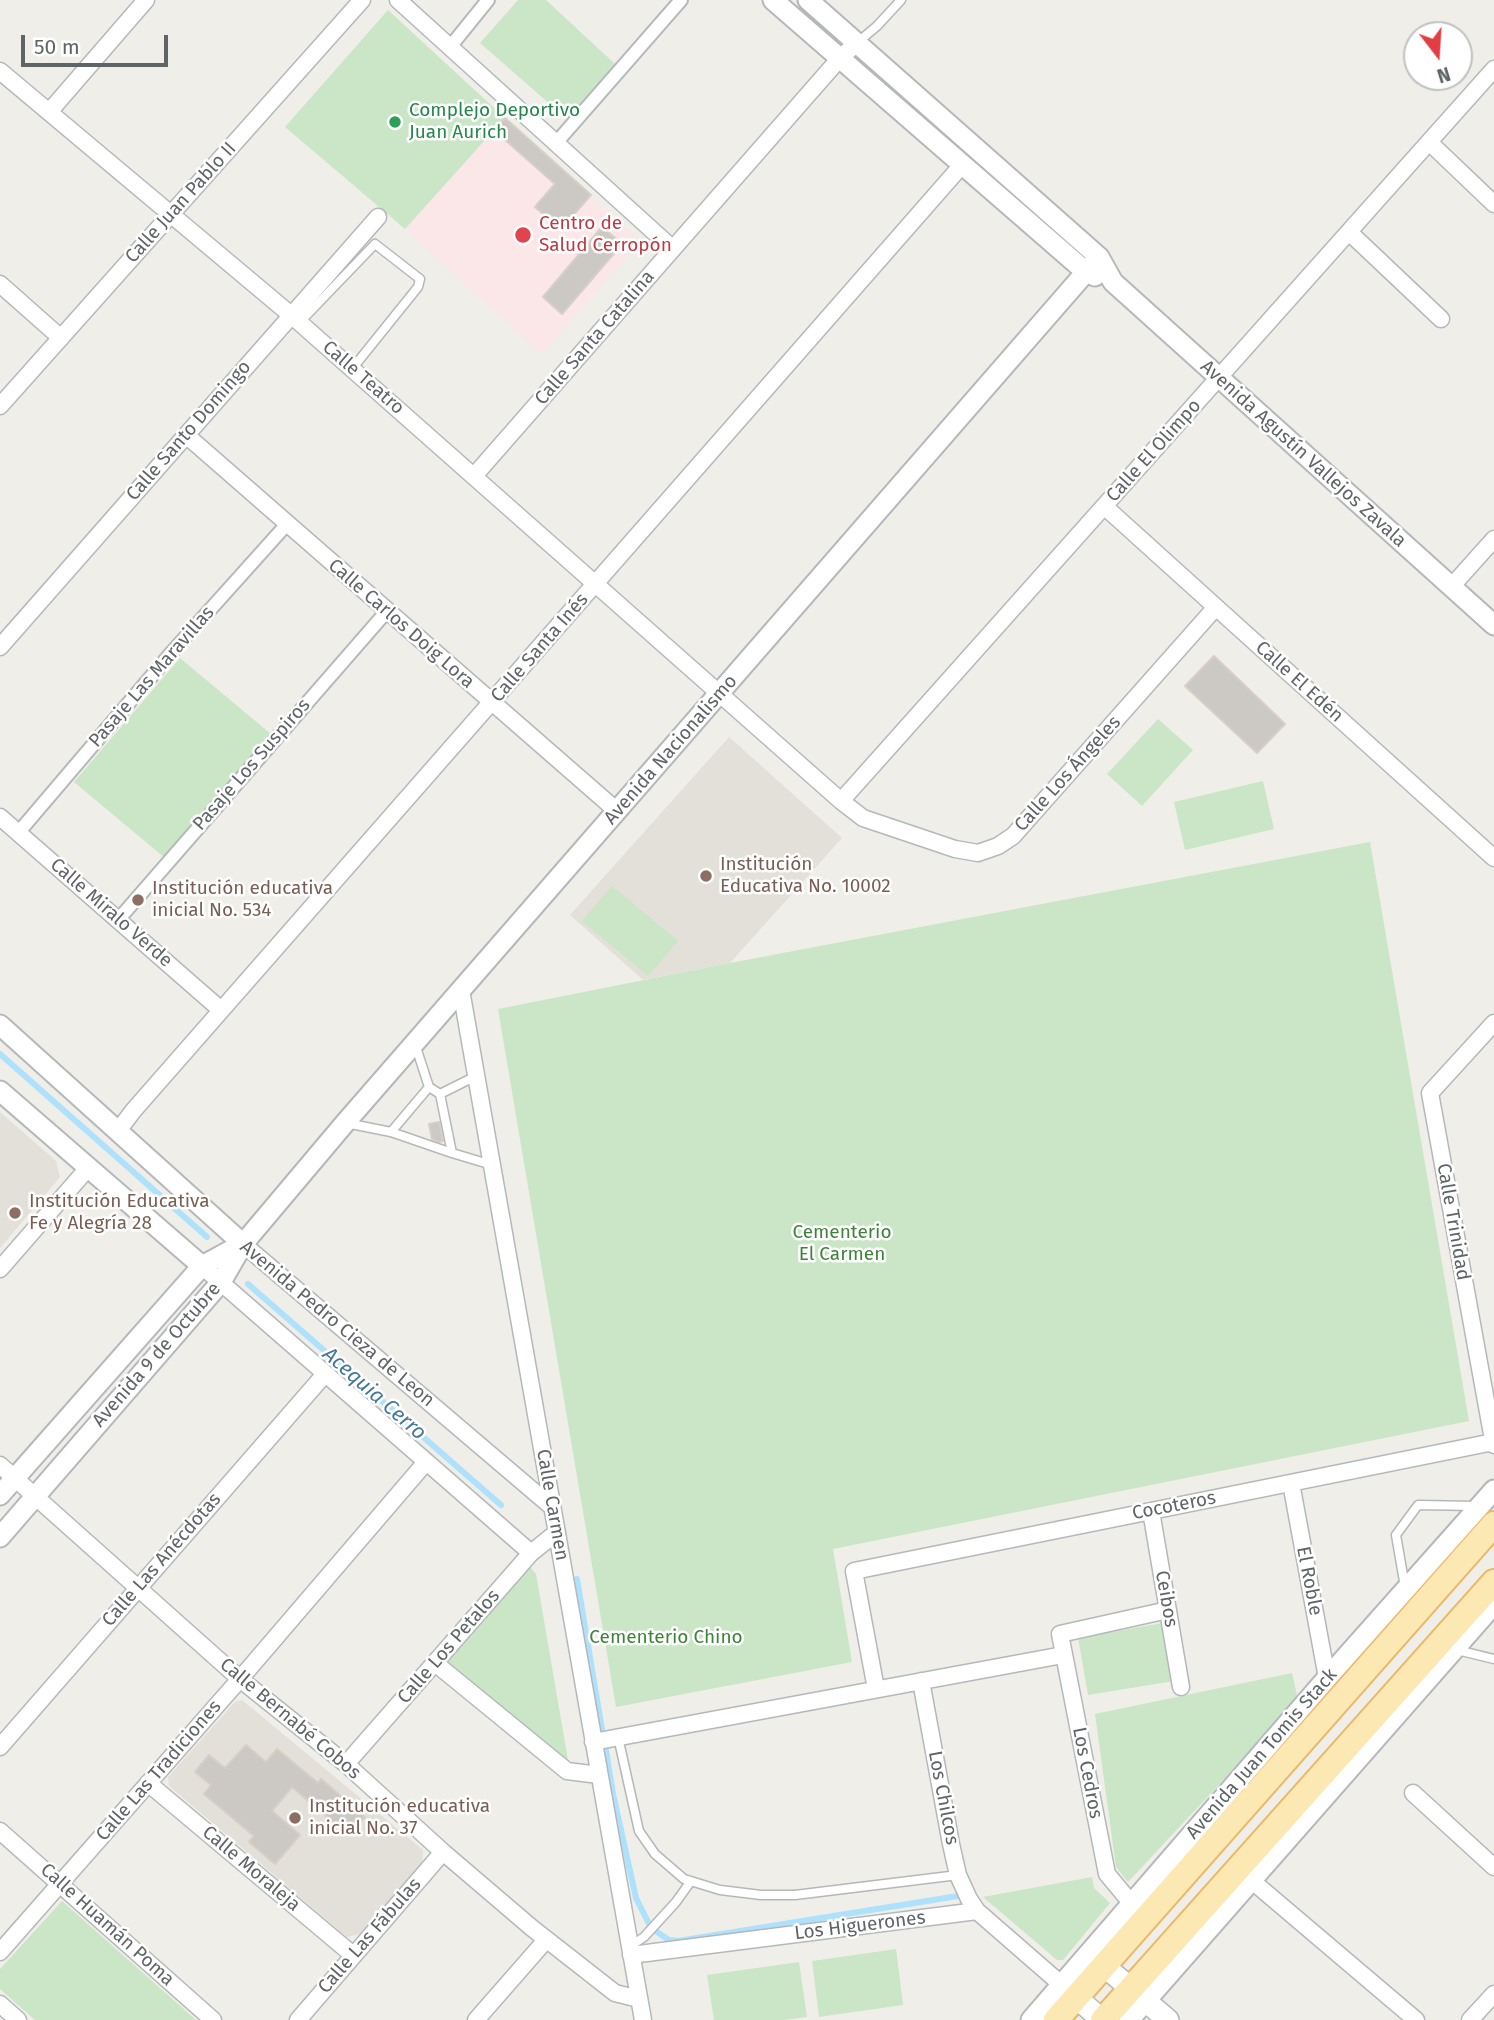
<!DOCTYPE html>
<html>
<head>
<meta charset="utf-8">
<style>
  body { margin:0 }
  #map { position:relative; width:1494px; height:2020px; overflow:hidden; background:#f0eee8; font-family:"Fira Sans",sans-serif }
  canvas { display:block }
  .north { position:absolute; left:1403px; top:21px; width:70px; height:70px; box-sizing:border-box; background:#fff; border:2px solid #bfc1c2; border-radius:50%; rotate:163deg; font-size:19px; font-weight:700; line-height:28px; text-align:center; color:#5f6467 }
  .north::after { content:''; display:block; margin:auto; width:24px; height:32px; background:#e13d42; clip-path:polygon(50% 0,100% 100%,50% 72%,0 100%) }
  .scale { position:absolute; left:21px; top:35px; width:147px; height:32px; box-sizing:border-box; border:4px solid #5f6467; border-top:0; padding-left:9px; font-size:21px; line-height:24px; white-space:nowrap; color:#5f6467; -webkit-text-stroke:5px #fff; paint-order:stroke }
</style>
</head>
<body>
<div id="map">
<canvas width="1494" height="2020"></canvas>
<div class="north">N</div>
<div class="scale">50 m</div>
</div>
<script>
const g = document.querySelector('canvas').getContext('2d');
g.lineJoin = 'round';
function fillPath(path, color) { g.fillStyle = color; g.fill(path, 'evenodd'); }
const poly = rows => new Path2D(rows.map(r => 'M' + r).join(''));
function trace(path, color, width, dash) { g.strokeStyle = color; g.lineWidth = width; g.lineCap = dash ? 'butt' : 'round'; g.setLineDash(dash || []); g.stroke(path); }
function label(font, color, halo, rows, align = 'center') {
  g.font = font + ' "Fira Sans",sans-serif'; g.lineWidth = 5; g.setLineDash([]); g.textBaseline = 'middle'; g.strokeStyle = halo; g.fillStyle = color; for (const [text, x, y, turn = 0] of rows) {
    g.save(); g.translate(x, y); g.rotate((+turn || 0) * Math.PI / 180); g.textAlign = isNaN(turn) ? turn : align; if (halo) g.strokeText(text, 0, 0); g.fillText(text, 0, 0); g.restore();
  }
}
const education = poly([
  [729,737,842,838,730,963,643,980,570,915],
  [0,1112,56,1161,60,1177,0,1248],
  [242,1700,423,1850,422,1863,360,1934,347,1937,169,1786,168,1777,235,1702]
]);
const medical = poly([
  [505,118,640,241,541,354,405,229]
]);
const green = poly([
  [518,0,546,0,615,64,567,119,480,43],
  [388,10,505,118,405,229,285,127],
  [180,658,271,734,165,858,74,782],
  [1158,719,1193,750,1142,806,1107,774],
  [1263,781,1274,829,1185,850,1174,802],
  [1370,842,1469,1421,833,1549,852,1662,616,1707,498,1009,730,963],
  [612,886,678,941,648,976,582,921],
  [527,1568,531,1568,536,1574,568,1760,560,1758,446,1662],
  [1164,1623,1174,1681,1088,1695,1078,1637],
  [1292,1673,1298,1700,1128,1882,1116,1867,1095,1714],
  [1092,1877,1094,1888,1110,1903,1063,1960,1057,1960,983,1897],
  [62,1901,196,2020,35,2020,0,1989,0,1969],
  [896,1949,903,2005,819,2017,812,1961],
  [799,1962,807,2017,785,2020,714,2020,707,1975]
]);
const stream = poly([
  [0,1054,207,1237],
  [248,1284,501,1505],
  [577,1579,603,1736],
  [605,1744,613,1794,636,1898,649,1924],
  [657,1932,669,1940,678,1941,958,1896]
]);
const building = poly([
  [505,118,591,195,561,229,535,207,555,184,494,130,505,118],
  [602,227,622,244,562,314,543,297,602,227],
  [1214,656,1285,724,1257,753,1185,686,1214,656],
  [439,1122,443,1141,439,1142,432,1139,429,1124,439,1122],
  [246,1745,266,1762,277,1749,318,1783,321,1779,365,1817,348,1835,292,1787,272,1811,300,1835,275,1864,249,1842,254,1836,204,1794,211,1785,195,1772,209,1755,225,1768,246,1745]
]);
const service = poly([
  [858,42,877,26,901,0],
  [300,322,375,244,420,279,418,287,352,369],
  [415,1044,429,1087,440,1094,476,1076],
  [440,1094,452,1153,492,1165],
  [346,1123,391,1132,429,1087],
  [391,1132,452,1153],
  [1405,1587,1396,1535,1418,1505,1476,1506],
  [1457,1650,1494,1659],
  [618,1737,639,1831,655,1854,684,1879,720,1890,761,1895,795,1895,958,1875],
  [629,1947,644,1937,676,1902,691,1881]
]);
const pedestrian = poly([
  [450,47,488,0],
  [556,143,681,0],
  [18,833,173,651,287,524],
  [118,920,387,611]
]);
const minor = poly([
  [398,0,673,249],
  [0,71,291,315,841,801,863,818,955,849,978,853,998,846,1013,836,1216,607],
  [49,112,146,0],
  [1429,142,1494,204],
  [1349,232,1441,319],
  [0,284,61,338],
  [0,406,362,0],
  [186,435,617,811],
  [474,476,840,58,857,43],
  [1104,506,1494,858],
  [1451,587,1494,539],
  [0,647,378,217],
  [841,801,1494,69],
  [0,817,221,1010],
  [461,990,643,2020],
  [1494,1023,1430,1093,1494,1445],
  [118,1131,133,1111,962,165],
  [243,1244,552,1507],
  [202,1266,531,1553],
  [0,1269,88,1168],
  [0,1465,240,1679,346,1764,443,1852,532,1928,615,1993,639,1999],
  [1291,1483,1327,1678],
  [1151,1511,1181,1687],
  [435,1663,567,1771,599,1775],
  [921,1681,951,1844,958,1875,969,1899,977,1911,1062,1985],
  [876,1689,854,1571,1493,1442],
  [593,1742,1063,1655],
  [0,1747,325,1374],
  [346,1764,531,1553,556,1533],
  [148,1783,353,1955],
  [1413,1793,1494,1867],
  [0,1831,213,2020],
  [1251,1880,1416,2020],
  [1132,1904,1107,1874,1060,1634,1168,1610],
  [0,1952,240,1679,426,1462],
  [631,1955,977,1911],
  [0,2004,18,2020],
  [298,2020,443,1852],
  [476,2020,546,1940],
  [1470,2020,1494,1994]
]);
const tertiary = poly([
  [773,0,1086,272,1095,276],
  [808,0,1099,257,1113,282,1494,625],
  [0,1025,243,1244],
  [0,1091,202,1266],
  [0,1495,202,1266,242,1244],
  [0,1537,221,1282,243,1244,345,1123,1099,257],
  [1031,2020,1327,1678,1494,1490],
  [1129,2020,1494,1604]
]);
const secondary = poly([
  [1090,1954,1168,2020],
  [1062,1985,1102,2020]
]);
const primary = poly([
  [1056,2020,1494,1524],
  [1103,2020,1494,1582]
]);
const markers = [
  [395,122,7,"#2e9e5b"],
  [523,235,9,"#e0444e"],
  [706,876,7,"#8d6e63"],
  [138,900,7,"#8d6e63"],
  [15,1213,7,"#8d6e63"],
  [295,1818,7,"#8d6e63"]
];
const leisureNames = [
  ["Complejo Deportivo",409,111],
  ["Juan Aurich",409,133]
];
const streetNames = [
  ["Calle Juan Pablo II",181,203,-48],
  ["Calle Santa Catalina",595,338,-49],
  ["Calle Teatro",363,378,41],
  ["Calle Santo Domingo",189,431,-49],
  ["Calle El Olimpo",1154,451,-48],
  ["Avenida Agustín Vallejos Zavala",1303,454,42],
  ["Calle Carlos Doig Lora",401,624,41],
  ["Calle Santa Inés",540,648,-49],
  ["Pasaje Las Maravillas",152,677,-49],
  ["Calle El Edén",1299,682,42],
  ["Avenida Nacionalismo",671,750,-49],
  ["Pasaje Los Suspiros",252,765,-49],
  ["Calle Los Ángeles",1068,774,-48],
  ["Calle Miralo Verde",111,913,41],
  ["Calle Trinidad",1453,1222,80],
  ["Avenida Pedro Cieza de Leon",337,1324,40],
  ["Avenida 9 de Octubre",157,1355,-49],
  ["Calle Carmen",552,1505,80],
  ["Cocoteros",1174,1506,-11],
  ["Calle Las Anécdotas",162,1560,-49],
  ["El Roble",1309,1581,79],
  ["Ceibos",1166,1599,80],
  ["Calle Los Petalos",449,1647,-49],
  ["Calle Bernabé Cobos",290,1719,40],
  ["Avenida Juan Tomis Stack",1262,1754,-49],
  ["Calle Las Tradiciones",159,1771,-49],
  ["Los Cedros",1087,1773,79],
  ["Los Chilcos",943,1798,79],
  ["Calle Moraleja",251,1869,40],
  ["Calle Huamán Poma",107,1925,42],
  ["Los Higuerones",860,1926,-7],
  ["Calle Las Fábulas",370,1936,-49]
];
const healthNames = [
  ["Centro de",539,224],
  ["Salud Cerropón",539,246]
];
const educationNames = [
  ["Institución",720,865],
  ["Educativa No. 10002",720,887],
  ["Institución educativa",152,889],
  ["inicial No. 534",152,911],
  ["Institución Educativa",29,1202],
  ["Fe y Alegría 28",29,1224],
  ["Institución educativa",309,1807],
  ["inicial No. 37",309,1829]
];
const parkNames = [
  ["Cementerio",842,1233],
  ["El Carmen",842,1255],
  ["Cementerio Chino",666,1638]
];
const waterNames = [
  ["Acequia Cerro",374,1394,41]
];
fillPath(education, '#e3dfd9');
fillPath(medical, '#fbe7e7');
fillPath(green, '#cae6c6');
trace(stream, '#aee1fb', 6);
fillPath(building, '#ccc9c4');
trace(building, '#d5cfc6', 2);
trace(service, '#b5b8bb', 11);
trace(pedestrian, '#b5b8bb', 16);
trace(minor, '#b5b8bb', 19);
trace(tertiary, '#b5b8bb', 23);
trace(secondary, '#b4b8bb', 24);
trace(primary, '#ebb867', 28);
trace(service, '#fff', 8);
trace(pedestrian, '#fff', 12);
trace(minor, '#fff', 16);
trace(tertiary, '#fff', 19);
trace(secondary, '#fff', 21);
trace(primary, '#fbe8b2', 24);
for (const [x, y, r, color] of markers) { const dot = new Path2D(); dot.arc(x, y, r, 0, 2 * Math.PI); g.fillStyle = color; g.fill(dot); trace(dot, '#fff', 2.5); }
label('19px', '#27864d', '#fff', leisureNames, 'left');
label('19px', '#5f6467', '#fff', streetNames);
label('19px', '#be3a42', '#fff', healthNames, 'left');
label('19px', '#785e54', '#fff', educationNames, 'left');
label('19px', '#3e833a', '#fff', parkNames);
label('italic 21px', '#43779c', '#fff', waterNames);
</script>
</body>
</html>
